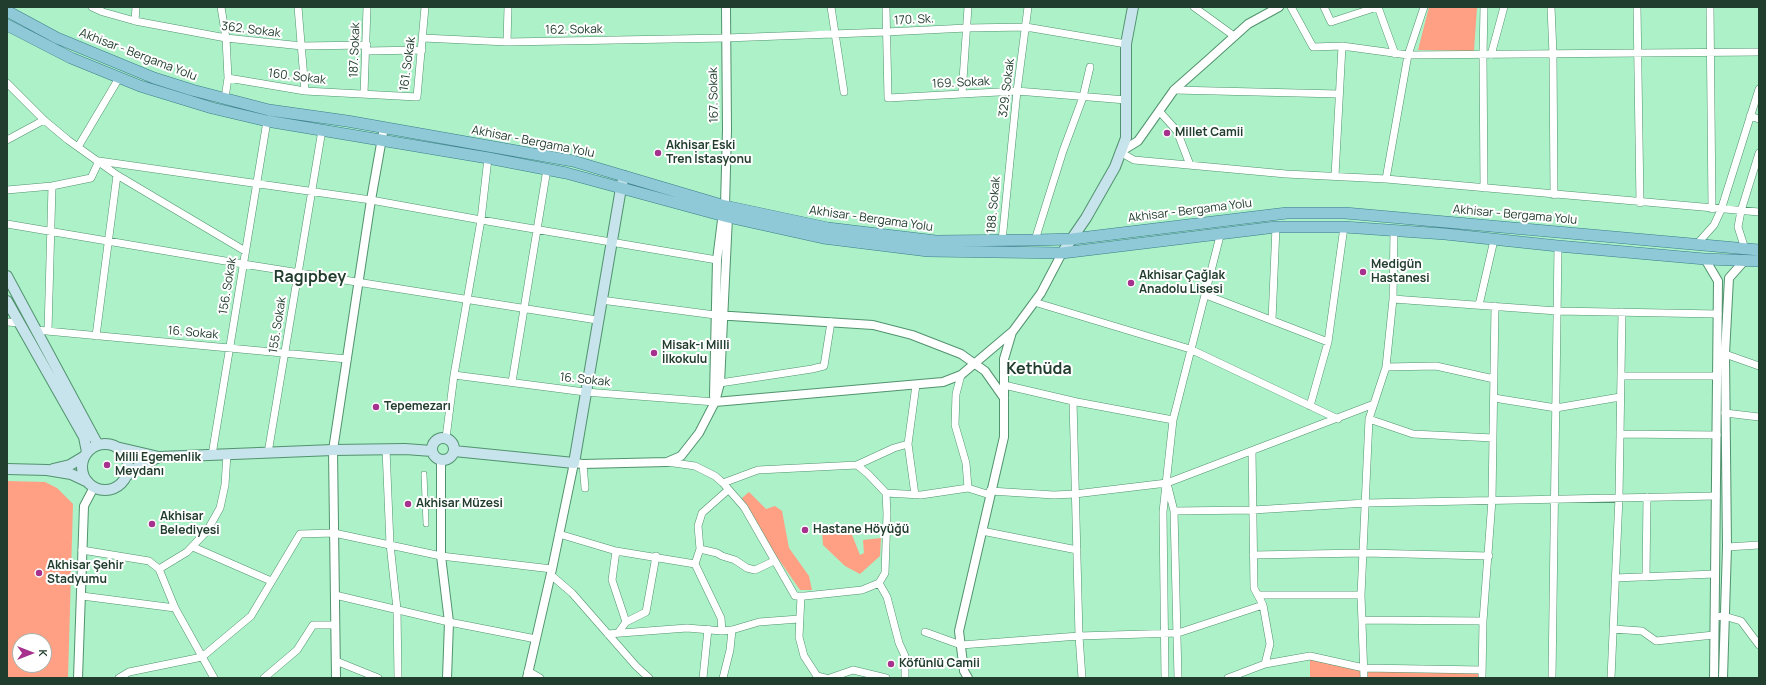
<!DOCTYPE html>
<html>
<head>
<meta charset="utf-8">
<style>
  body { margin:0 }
  #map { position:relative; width:1766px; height:685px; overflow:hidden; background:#acf1c8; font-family:Manrope,sans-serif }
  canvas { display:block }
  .frame { position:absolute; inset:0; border:8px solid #213d2d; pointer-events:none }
  .north { position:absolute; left:12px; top:633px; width:40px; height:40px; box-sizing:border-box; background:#fff; border:1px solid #a6b1ab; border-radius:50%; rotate:90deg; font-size:11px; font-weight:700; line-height:16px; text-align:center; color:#213d2d }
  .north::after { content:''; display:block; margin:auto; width:14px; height:18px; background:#a6328d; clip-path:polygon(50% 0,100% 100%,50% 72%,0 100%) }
</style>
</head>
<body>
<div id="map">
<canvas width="1766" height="685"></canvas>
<div class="frame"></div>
<div class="north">K</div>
</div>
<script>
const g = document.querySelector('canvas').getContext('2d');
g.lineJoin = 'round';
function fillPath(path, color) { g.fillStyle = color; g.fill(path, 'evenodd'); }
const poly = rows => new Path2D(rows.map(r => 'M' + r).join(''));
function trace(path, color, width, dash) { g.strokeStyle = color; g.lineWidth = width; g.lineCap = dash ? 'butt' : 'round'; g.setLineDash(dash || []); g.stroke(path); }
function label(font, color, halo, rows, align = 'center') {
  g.font = font + ' Manrope,sans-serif'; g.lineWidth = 4; g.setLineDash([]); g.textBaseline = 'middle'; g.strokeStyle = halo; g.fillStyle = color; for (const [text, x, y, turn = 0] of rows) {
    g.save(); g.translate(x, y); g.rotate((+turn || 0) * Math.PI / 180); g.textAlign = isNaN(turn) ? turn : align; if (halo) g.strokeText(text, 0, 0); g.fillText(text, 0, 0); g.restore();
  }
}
const green = poly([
  [1429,7,1477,8,1474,51,1418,50],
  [7,481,45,482,57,488,73,504,68,678,7,678],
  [20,641,44,641,44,665,20,665],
  [749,492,766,509,775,506,782,511,789,548,809,576,812,590,800,590,766,541,742,498],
  [843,528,852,535,860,555,864,553,863,540,881,538,880,556,860,574,845,566,823,545,822,531],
  [1310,659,1361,671,1479,673,1479,678,1310,678]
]);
const pedestrian = poly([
  [424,474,426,524],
  [425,500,433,500]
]);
const minor = poly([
  [92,7,103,12,135,21,226,38,302,46,367,45],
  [221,7,226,38,228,78,225,98],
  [298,7,305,91],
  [831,7,844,92],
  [886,7,888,98,1017,91,1126,100],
  [1194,7,1234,36],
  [1291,7,1313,47,1342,46,1408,55,1759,52],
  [1324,7,1331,22,1377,7],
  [1378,7,1395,54],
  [1484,7,1483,56,1484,188],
  [1551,7,1553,54,1554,195],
  [1637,7,1640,203],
  [1710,7,1712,209],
  [135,21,136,7],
  [423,38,507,42,726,38,886,32,967,28,1026,27,1126,44],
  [507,42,508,7],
  [366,51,422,50],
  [1491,55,1504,7],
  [228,78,305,91,417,97,425,7],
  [7,83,44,120,68,140,117,175,245,251],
  [1174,90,1339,94],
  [364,94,367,7],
  [962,94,968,7],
  [1160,112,1177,131,1190,165],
  [1750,116,1759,119],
  [7,140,44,120],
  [78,147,119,78],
  [1120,152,1134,160,1286,174,1386,179,1759,212],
  [1335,176,1342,46],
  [1386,179,1408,55,1424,7],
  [7,190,52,186,91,178,99,161,371,200,481,220,717,260],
  [7,224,243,264,597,320],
  [1035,240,1063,151,1083,97,1090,67],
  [1002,241,1017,91,1028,7],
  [1697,244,1714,225,1721,210,1759,89],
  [1745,249,1738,227,1741,211,1759,153],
  [1206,295,1328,342],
  [1393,299,1557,311,1718,314],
  [601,300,715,315],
  [1034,302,1190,349,1338,419],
  [1479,305,1494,240],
  [1272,320,1276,227],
  [7,322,20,323],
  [36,330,347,359],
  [48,331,52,186],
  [96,336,117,175],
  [1725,354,1759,366],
  [1386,367,1436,366,1494,379],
  [454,375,585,392,715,402],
  [961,375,956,394,955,425,966,463,968,488],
  [1621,376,1717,376],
  [512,382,547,169],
  [720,383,812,369,824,366,831,322],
  [1004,385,1077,402,1173,420],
  [1494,398,1556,408,1620,397],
  [1073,401,1079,636,1082,678],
  [1310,406,1328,342,1344,227],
  [1725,413,1759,417],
  [1369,419,1413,434,1493,438],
  [1620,434,1717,435],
  [446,438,454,375,481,220,488,158],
  [386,449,390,544,397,609,398,678],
  [1252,451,1254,588,1263,605,1270,644,1265,664],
  [268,453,322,130],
  [212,455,267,121],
  [667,462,695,466,715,476,723,483,744,507,795,596,805,596,862,590,879,583,885,573,887,514,886,493,868,474,857,465,758,470,723,483],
  [583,464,585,488],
  [857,465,894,448,908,444],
  [1168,487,1174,511,1178,678],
  [990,491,1054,495,1075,494,1167,483,1374,404],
  [886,493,921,495,968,488,990,495],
  [915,495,908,444,916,385],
  [1174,511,1253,510,1366,503,1716,496],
  [982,531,1077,550],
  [559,534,616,551,695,564],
  [193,547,271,581],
  [1727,547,1759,545],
  [700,549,717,553,722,556,735,560,747,568,755,570,774,561],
  [82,550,149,561,159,569,175,608,214,678],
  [616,551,612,580,626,622],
  [1253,555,1364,553,1489,556],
  [159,569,187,552,207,531,220,508,225,485,227,454],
  [551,575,572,593,636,666,649,678],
  [1646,577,1647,497],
  [1615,578,1715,574],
  [879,583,887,597,899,643,905,656,905,678],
  [335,595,449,622,536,639],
  [1259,595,1361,595],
  [82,596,175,608],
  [801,596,799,637,804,656,817,676,825,678],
  [1715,617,1724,616,1741,621,1759,645],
  [1362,620,1483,621],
  [1613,629,1642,631,1656,641,1714,635],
  [722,631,721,618,695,564,700,549,698,526,702,513,728,490],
  [925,632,961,645,1079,636,1178,633,1263,605],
  [618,633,626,622,646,612,656,556],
  [608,634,687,628,722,631,732,630,759,622,799,619],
  [336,661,378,678],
  [528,671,540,678],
  [119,678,129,672,202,657,251,616,300,534,334,533,441,556,552,569],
  [264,678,297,650,313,625,335,625],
  [703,678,708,629],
  [723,678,730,650,732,630],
  [830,678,853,670,886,678],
  [1165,678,1163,512,1173,420,1221,232],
  [1228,678,1265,664,1310,656,1364,668,1482,670],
  [1364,678,1361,595,1369,419,1386,367,1393,299,1394,230],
  [1482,678,1483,621,1492,500,1495,306],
  [1552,678,1558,246],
  [1611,678,1619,497,1622,312]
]);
const tertiary = poly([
  [1120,152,1138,141,1174,90,1208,60,1248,24,1279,7],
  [1705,259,1718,281,1714,678],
  [715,315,873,325,912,335,961,354,985,371,1004,398],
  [714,396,717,260,723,212],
  [715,402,943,382,961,375,1013,331,1041,293,1062,253],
  [441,459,441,556,449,622,447,678],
  [78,678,84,506,94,487],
  [336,678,333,450,371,200,384,127],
  [527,678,552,569,574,463,583,464,667,462,681,456,699,433,715,402,720,383,728,217,725,206,727,130,726,7],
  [968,678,964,671,959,631,1004,437,1004,359,1012,332],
  [1723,678,1727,547,1725,354,1729,278,1745,260]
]);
const secondary = poly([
  [1062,253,1086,218,1115,167,1126,138,1126,44,1133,7],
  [7,276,98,445],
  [7,301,84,437,87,452],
  '432 449a11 11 0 1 1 22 0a11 11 0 1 1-22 0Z',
  '82 467a23 23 0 1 1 46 0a23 23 0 1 1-46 0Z',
  [116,447,159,457,333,450,405,449,432,451],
  [454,451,574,463,621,188,624,176],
  [7,469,47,470,71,474,88,482],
  [53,469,70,465,85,456],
  [125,477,139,466,159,457]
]);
const primary = poly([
  [7,11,57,38,154,78,192,90,269,110,347,121,573,161,725,206,828,228,936,241,1035,240,1072,239,1287,213,1345,213,1759,250],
  [7,25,71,58,140,86,212,108,267,121,488,158,566,173,728,217,823,238,928,251,1062,253,1276,227,1344,227,1445,234,1558,246,1705,259,1759,261]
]);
const markers = [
  [1167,133,4,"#a6328d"],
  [658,153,4,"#a6328d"],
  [1363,272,4,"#a6328d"],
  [1131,283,4,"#a6328d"],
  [654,353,4,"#a6328d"],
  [376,407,4,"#a6328d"],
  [107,465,4,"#a6328d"],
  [408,504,4,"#a6328d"],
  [152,524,4,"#a6328d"],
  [805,530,4,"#a6328d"],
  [39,573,4,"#a6328d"],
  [891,664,4,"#a6328d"]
];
const streetNames = [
  ["170. Sk.",914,20,-3],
  ["362. Sokak",251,30,7],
  ["162. Sokak",574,30,-1],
  ["187. Sokak",355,50,-88],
  ["Akhisar - Bergama Yolu",138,55,21],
  ["161. Sokak",408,64,-82],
  ["160. Sokak",297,77,7],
  ["169. Sokak",961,83,-3],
  ["329. Sokak",1007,88,-83],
  ["167. Sokak",714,95,-91],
  ["Akhisar - Bergama Yolu",533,142,11],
  ["188. Sokak",994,205,-85],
  ["Akhisar - Bergama Yolu",1190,211,-7],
  ["Akhisar - Bergama Yolu",1515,215,5],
  ["Akhisar - Bergama Yolu",871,219,8],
  ["156. Sokak",228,286,-81],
  ["155. Sokak",278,325,-81],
  ["16. Sokak",193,333,5],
  ["16. Sokak",585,380,6]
];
const poiNames = [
  ["Millet Camii",1175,133],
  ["Akhisar Eski",666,146],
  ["Tren İstasyonu",666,160],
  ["Medigün",1371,265],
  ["Hastanesi",1371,279],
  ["Akhisar Çağlak",1139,276],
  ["Anadolu Lisesi",1139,290],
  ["Misak-ı Milli",662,346],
  ["İlkokulu",662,360],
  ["Tepemezarı",384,407],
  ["Milli Egemenlik",115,458],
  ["Meydanı",115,472],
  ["Akhisar Müzesi",416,504],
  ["Akhisar",160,517],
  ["Belediyesi",160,531],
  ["Hastane Höyüğü",813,530],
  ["Akhisar Şehir",47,566],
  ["Stadyumu",47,580],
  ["Köfünlü Camii",899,664]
];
const districtNames = [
  ["Ragıpbey",310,278],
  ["Kethüda",1039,370]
];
fillPath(green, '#ffa084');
trace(pedestrian, '#51936e', 6);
trace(minor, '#51936e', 8);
trace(tertiary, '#51936e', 10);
trace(secondary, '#51936e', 12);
trace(primary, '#387f89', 12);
trace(pedestrian, '#fff', 5);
trace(minor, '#fff', 7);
trace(tertiary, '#fff', 8);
trace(secondary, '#c7e3eb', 10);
trace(primary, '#8fc8d6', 11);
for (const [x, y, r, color] of markers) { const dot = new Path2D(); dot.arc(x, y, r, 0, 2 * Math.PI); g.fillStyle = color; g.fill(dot); trace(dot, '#fff', 1.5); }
label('12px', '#213d2d', '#fff', streetNames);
label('bold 12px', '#213d2d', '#fff', poiNames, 'left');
label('bold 16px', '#213d2d', '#fff', districtNames);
</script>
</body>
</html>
